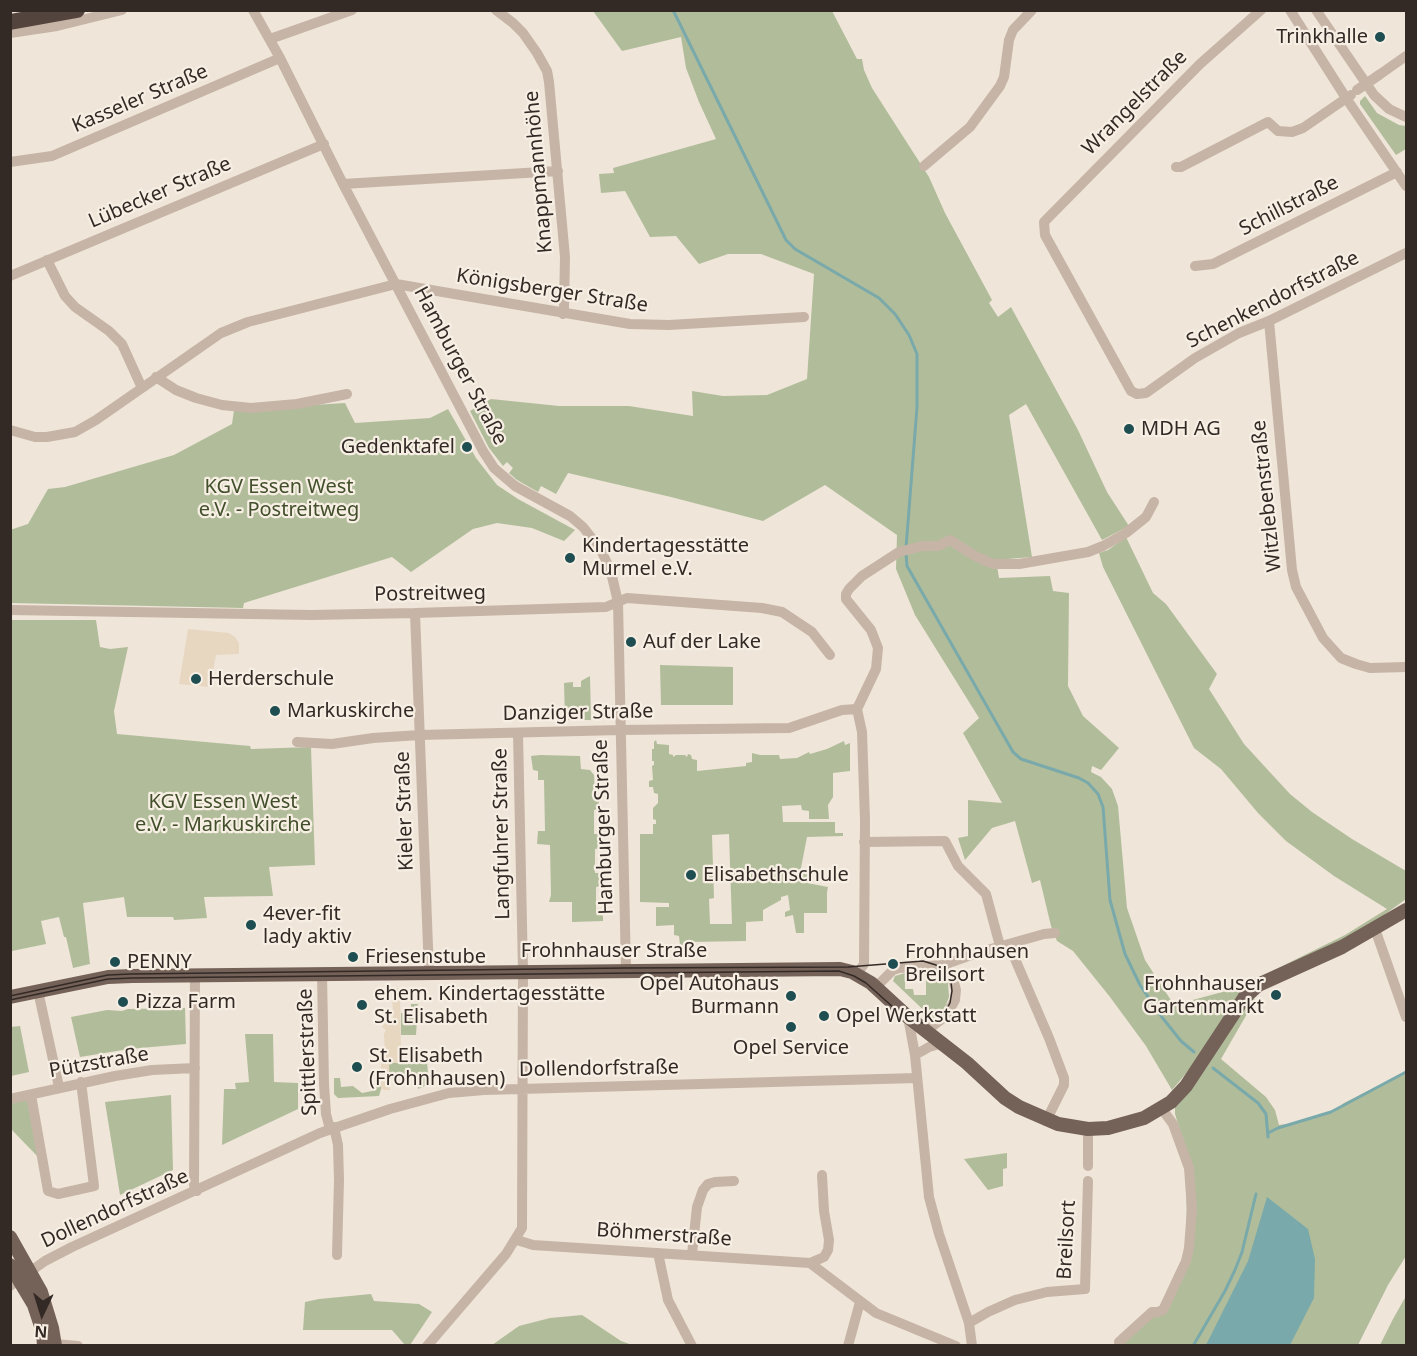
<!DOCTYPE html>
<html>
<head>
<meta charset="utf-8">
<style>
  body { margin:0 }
  #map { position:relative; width:1417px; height:1356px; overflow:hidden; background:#efe5d9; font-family:"Noto Sans",sans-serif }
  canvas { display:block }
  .frame { position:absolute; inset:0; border:12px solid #332a26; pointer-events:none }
  .north { position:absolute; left:12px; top:1284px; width:60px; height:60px; -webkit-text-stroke:4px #f7efe4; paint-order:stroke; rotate:184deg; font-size:16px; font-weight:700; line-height:24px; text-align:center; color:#332a26 }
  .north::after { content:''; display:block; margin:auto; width:21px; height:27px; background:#332a26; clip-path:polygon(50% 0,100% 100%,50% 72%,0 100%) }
</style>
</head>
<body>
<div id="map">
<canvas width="1417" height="1356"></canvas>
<div class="frame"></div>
<div class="north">N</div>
</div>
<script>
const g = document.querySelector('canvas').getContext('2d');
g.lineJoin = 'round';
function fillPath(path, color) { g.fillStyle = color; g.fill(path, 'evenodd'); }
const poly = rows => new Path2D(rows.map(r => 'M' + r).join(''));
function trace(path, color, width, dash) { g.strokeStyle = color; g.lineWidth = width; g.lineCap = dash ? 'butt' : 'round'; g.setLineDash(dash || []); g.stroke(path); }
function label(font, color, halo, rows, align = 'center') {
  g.font = font + ' "Noto Sans",sans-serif'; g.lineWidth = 4.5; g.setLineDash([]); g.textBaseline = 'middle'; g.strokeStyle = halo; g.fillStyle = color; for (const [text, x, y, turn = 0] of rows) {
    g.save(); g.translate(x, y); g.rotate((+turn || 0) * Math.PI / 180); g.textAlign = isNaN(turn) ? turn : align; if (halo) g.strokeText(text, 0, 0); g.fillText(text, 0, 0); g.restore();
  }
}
const green = poly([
  [593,11,832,11,857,59,862,59,864,70,872,88,929,177,945,213,992,300,989,303,998,317,1011,307,1078,430,1107,492,1129,526,1102,540,1026,404,1009,415,1032,557,996,560,999,578,1050,576,1053,591,1069,593,1068,686,1083,716,1119,748,1101,770,1092,766,1091,772,1101,777,1112,789,1118,806,1127,908,1145,960,1174,1005,1241,987,1243,989,1193,1065,1172,1090,1146,1046,1110,997,1073,951,1057,941,1051,926,1040,880,1032,883,1015,821,992,828,965,860,958,838,968,836,968,800,1002,803,963,733,979,718,915,615,896,569,897,535,825,485,763,521,671,497,568,473,556,494,541,486,538,492,517,480,509,473,513,468,507,462,503,466,489,448,470,411,491,399,559,406,629,406,693,416,692,391,723,396,767,395,807,379,814,274,761,254,728,254,699,264,676,236,650,237,625,191,601,193,599,174,614,173,613,168,716,139,699,102,686,68,681,37,622,51],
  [1365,96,1377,113,1399,125,1406,126,1406,149,1396,155,1360,104,1360,101],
  [345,403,355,423,430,418,448,409,476,458,497,485,518,499,575,530,564,541,532,528,497,523,473,529,411,572,392,557,244,603,243,608,11,603,10,530,28,524,48,489,65,487,174,455,232,424,234,410],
  [1126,537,1153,593,1166,604,1217,674,1209,689,1244,744,1290,794,1312,812,1352,839,1406,871,1406,899,1373,923,1346,938,1256,979,1345,935,1387,909,1334,876,1286,841,1258,813,1221,769,1194,748,1103,567,1099,553,1108,550],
  [11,620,96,620,100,647,110,649,128,647,114,711,117,734,250,746,251,749,311,747,315,865,269,867,273,896,204,897,207,918,174,920,173,917,127,917,124,897,83,903,90,964,73,968,66,937,64,937,59,917,41,921,46,944,12,951,11,946],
  [660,665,733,667,733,705,661,705],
  [590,676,591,720,565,720,564,683,573,682,573,687,581,687,581,681],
  [656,740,657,744,669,745,669,754,673,755,673,757,676,755,685,755,687,757,688,754,691,755,692,759,697,760,697,771,746,766,746,763,752,762,752,753,760,755,779,755,780,759,797,758,809,752,810,754,827,749,844,741,845,745,850,743,850,771,833,773,833,797,828,805,829,819,809,819,809,811,802,810,801,805,782,806,783,822,835,822,835,833,843,833,843,836,807,837,800,873,808,874,807,883,828,887,827,892,827,913,804,913,804,933,796,933,793,915,785,917,785,912,790,910,788,895,781,897,781,900,763,910,763,921,746,922,746,941,689,942,689,945,680,945,679,936,674,935,674,925,656,926,656,907,669,907,669,903,640,902,640,834,653,834,653,824,656,824,656,820,653,819,653,808,658,803,658,794,654,793,653,787,649,787,649,781,653,780,652,766,654,765,654,761,652,761,652,749,654,749,654,742],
  [729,834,732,924,710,924,709,899,714,898,712,835],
  [540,755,580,756,581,769,590,770,594,775,595,799,599,800,598,809,594,810,594,834,600,834,600,848,595,849,595,873,601,873,601,886,596,887,596,912,603,916,603,921,572,922,572,902,549,902,551,895,550,845,537,844,538,831,545,831,544,780,538,780,538,771,533,770,531,756],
  [940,970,948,983,949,997,944,1010,933,1019,893,981,895,976,905,973,905,989,913,989,914,995,926,995,926,974,918,975,918,971],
  [1251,997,1255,1000,1221,1059,1266,1097,1275,1110,1279,1125,1294,1123,1334,1112,1344,1103,1406,1072,1406,1256,1388,1285,1358,1345,1111,1346,1151,1317,1159,1314,1187,1262,1186,1149,1175,1114,1175,1107],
  [411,1004,418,1004,416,1035,401,1035,401,1013,411,1013],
  [185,1008,186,1044,129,1049,80,1057,71,1017,107,1010,122,1011,128,1009],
  [20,1026,29,1072,11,1076,11,1027],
  [245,1034,273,1034,274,1082,298,1083,298,1109,222,1145,224,1089,236,1089,235,1083,249,1082],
  [427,1062,429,1084,418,1089,417,1074,389,1075,389,1063],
  [334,1078,340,1078,341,1087,353,1086,362,1093,372,1091,377,1085,381,1085,381,1089,379,1096,338,1098,334,1094],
  [171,1095,173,1170,120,1195,105,1102],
  [30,1097,41,1160,11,1129,10,1101],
  [1007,1153,1007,1168,1003,1169,1003,1186,988,1190,964,1159],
  [371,1294,374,1301,419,1304,432,1312,410,1345,405,1345,392,1330,303,1330,305,1302,319,1299],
  [1406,1296,1406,1345,1380,1345,1393,1319],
  [582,1315,621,1341,632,1345,492,1345,519,1326,550,1318]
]);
const plaza = poly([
  [188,629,229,633,235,637,239,643,239,654,216,655,210,687,179,684],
  [392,988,400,988,401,1063,389,1063,390,1090,385,1090,381,1089,381,1056,385,1056,384,1034,386,1030,382,1027,387,1020,393,1019]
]);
const water = poly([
  [1267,1197,1308,1229,1315,1259,1314,1298,1290,1345,1206,1345,1248,1261]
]);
const stream = poly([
  [673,10,786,240,795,249,879,298,895,314,909,335,917,354,917,407,906,548],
  [906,554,907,566,1013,752,1021,759,1079,778,1088,783,1098,794,1103,807,1110,900,1125,954,1140,985,1161,1016,1181,1041,1194,1052],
  [1213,1068,1258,1103,1266,1114,1268,1137],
  [1268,1133,1278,1128,1331,1112,1406,1072],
  [1193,1346,1225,1291,1235,1270,1242,1252,1256,1194]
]);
const minor = poly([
  [253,10,280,58,343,184,483,451,494,468,515,486,570,516,583,527,601,550,611,572,618,602,626,971],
  [496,10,513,23,523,33,537,53,547,71,549,82,565,257,564,308,563,314],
  [1261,10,1200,64,1044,222,1045,235,1131,391,1137,394,1146,393,1195,358,1239,333,1269,321,1406,253],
  [1290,10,1346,98,1406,186],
  [1316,10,1374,95,1389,109,1406,117],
  [10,33,57,26,122,10],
  [270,39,352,10],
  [1379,75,1406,56],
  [10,162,52,156,280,58],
  [924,166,970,127,1000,86,1004,77,1009,40,1013,30,1032,10],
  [1176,167,1181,167,1268,122,1278,131,1292,132,1303,128,1351,95],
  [343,184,558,171],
  [47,260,65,296,75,307,109,331,122,344,142,388],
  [1195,266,1213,264,1397,172],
  [10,276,324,144],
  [1269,321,1292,570,1296,587,1323,638,1341,658,1356,664,1370,668,1406,667],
  [156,377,176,390,196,398,222,405,251,408,297,404,347,394],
  [10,430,35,437,47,437,75,432,96,420,221,333,248,322,396,284,630,324,669,325,804,317],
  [10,610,311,615,415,613,606,607,627,598,762,608,782,612,812,632,830,655],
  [415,613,429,972],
  [297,742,332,744,373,738,420,735,620,730,789,728,842,710,857,709],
  [864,842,945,841,958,866,986,894,1000,946],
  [1375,929,1406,1017],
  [1009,945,1049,1038,1064,1078,1064,1085,1046,1121],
  [322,974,324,1084,326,1114,330,1129],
  [857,974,864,964,865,820,862,732,857,709,876,669,878,648,871,630,846,599,846,594,849,589,862,576,899,552,922,546,938,546,950,540,975,556,993,564,1019,564,1088,552,1103,546,1126,533,1146,517,1154,502],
  [195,975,194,1185,197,1191],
  [875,988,893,970,899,968,943,965,977,953,1044,934,1055,933],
  [38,991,59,1087],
  [908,1017,915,1055,929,1197,939,1234,969,1323,972,1346],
  [926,1031,946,1016,955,1000,956,990,953,979,943,965],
  [915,1055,929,1047,943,1043],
  [31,1095,48,1191,58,1194,94,1186,81,1082],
  [10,1099,115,1076,152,1070,195,1068],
  [334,1127,338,1145,339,1180,337,1255],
  [1088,1166,1088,1129],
  [517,1240,533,1245,810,1263,876,1313,956,1346],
  [658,1253,668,1300,692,1346],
  [692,1254,697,1207,703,1190,708,1184,715,1182,734,1181],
  [810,1263,824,1257,828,1250,829,1240,824,1211,822,1175],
  [10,1286,45,1261,72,1247,320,1133,390,1109,449,1093,484,1090,917,1078],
  [969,1323,988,1312,1015,1300,1047,1292,1085,1289,1088,1181],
  [1119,1342,1152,1312,1158,1312,1163,1310,1186,1261,1189,1248,1192,1209,1189,1168,1173,1124,1162,1109],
  [55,1344,78,1346],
  [427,1346,506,1254,522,1228,523,971,518,733],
  [848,1346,860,1302]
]);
const major = poly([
  [10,997,108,977,132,976,840,969,852,972,871,983,908,1017,967,1063,1005,1098,1019,1107,1058,1124,1088,1129,1108,1128,1144,1118,1171,1102,1186,1086,1244,998,1258,985,1342,947,1406,910],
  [10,1237,41,1292,52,1328,55,1346],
  [10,1265,34,1305,43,1332,44,1346]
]);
const highway = poly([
  [10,22,77,10]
]);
const tram = poly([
  [10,996,108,975,131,974,625,968,848,967,923,961,936,965,943,970,951,982,952,991,950,1003,944,1014,926,1023,914,1022,904,1017,866,983,854,976,839,971,132,978,108,979,10,1000]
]);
const minorBridge = poly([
  [1357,90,1379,75]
]);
const markers = [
  [1380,37,6,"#1e4e51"],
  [1129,429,6,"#1e4e51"],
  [467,447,6,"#1e4e51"],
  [570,558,6,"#1e4e51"],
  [631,642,6,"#1e4e51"],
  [196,679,6,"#1e4e51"],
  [275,711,6,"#1e4e51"],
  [691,875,6,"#1e4e51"],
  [251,925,6,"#1e4e51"],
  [353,957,6,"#1e4e51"],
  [115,962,6,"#1e4e51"],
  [893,964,6,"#1e4e51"],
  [1276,995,6,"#1e4e51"],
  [791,996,6,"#1e4e51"],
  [123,1002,6,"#1e4e51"],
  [362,1005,6,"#1e4e51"],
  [824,1016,6,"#1e4e51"],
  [791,1027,6,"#1e4e51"],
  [357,1067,6,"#1e4e51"]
];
const poiNames = [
  ["Trinkhalle",1368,37,"right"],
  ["MDH AG",1141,429],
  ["Gedenktafel",455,447,"right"],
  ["Kindertagesstätte",582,546],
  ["Murmel e.V.",582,569],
  ["Auf der Lake",643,642],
  ["Herderschule",208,679],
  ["Markuskirche",287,711],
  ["Elisabethschule",703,875],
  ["4ever-fit",263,914],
  ["lady aktiv",263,937],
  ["Frohnhausen",905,952],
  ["Breilsort",905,975],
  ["Friesenstube",365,957],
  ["PENNY",127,962],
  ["Opel Autohaus",779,984,"right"],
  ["Burmann",779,1007,"right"],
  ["Frohnhauser",1264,984,"right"],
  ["Gartenmarkt",1264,1007,"right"],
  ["ehem. Kindertagesstätte",374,994],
  ["St. Elisabeth",374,1017],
  ["Pizza Farm",135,1002],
  ["Opel Werkstatt",836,1016],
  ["Opel Service",791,1048,"center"],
  ["St. Elisabeth",369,1056],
  ["(Frohnhausen)",369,1079]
];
const streetNames = [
  ["Kasseler Straße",140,99,-23],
  ["Wrangelstraße",1135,103,-45],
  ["Knappmannhöhe",539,172,-95],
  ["Lübecker Straße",160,193,-23],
  ["Schillstraße",1289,206,-27],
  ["Königsberger Straße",552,291,9],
  ["Schenkendorfstraße",1273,300,-27],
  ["Hamburger Straße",460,366,62],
  ["Witzlebenstraße",1267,496,-96],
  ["Postreitweg",430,594,-1],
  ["Danziger Straße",578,713,-1],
  ["Kieler Straße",405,811,-92],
  ["Hamburger Straße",604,827,-92],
  ["Langfuhrer Straße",502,834,-91],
  ["Frohnhauser Straße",614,951],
  ["Spittlerstraße",308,1052,-92],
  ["Pützstraße",99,1063,-10],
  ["Dollendorfstraße",599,1069,-1],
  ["Dollendorfstraße",115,1209,-25],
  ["Böhmerstraße",664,1235,4],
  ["Breilsort",1067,1240,-87]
];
const parkNames = [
  ["KGV Essen West",279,487],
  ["e.V. - Postreitweg",279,510],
  ["KGV Essen West",223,802],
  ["e.V. - Markuskirche",223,825]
];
fillPath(green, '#b1bd9a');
fillPath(plaza, '#e7d6c0');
fillPath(water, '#79a9aa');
trace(stream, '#79a9aa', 3);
trace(minor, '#c6b4a6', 10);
trace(major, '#746158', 14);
trace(highway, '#53443e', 16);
trace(tram, '#332a26', 1.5);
trace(minorBridge, '#c6b4a6', 10);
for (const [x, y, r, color] of markers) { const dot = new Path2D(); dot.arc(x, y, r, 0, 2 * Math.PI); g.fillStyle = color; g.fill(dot); trace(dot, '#f7efe4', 2); }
label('20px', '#332a26', '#f7efe4', poiNames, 'left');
label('20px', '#332a26', '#f7efe4', streetNames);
label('20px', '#424f2b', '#f7efe4', parkNames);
</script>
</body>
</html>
